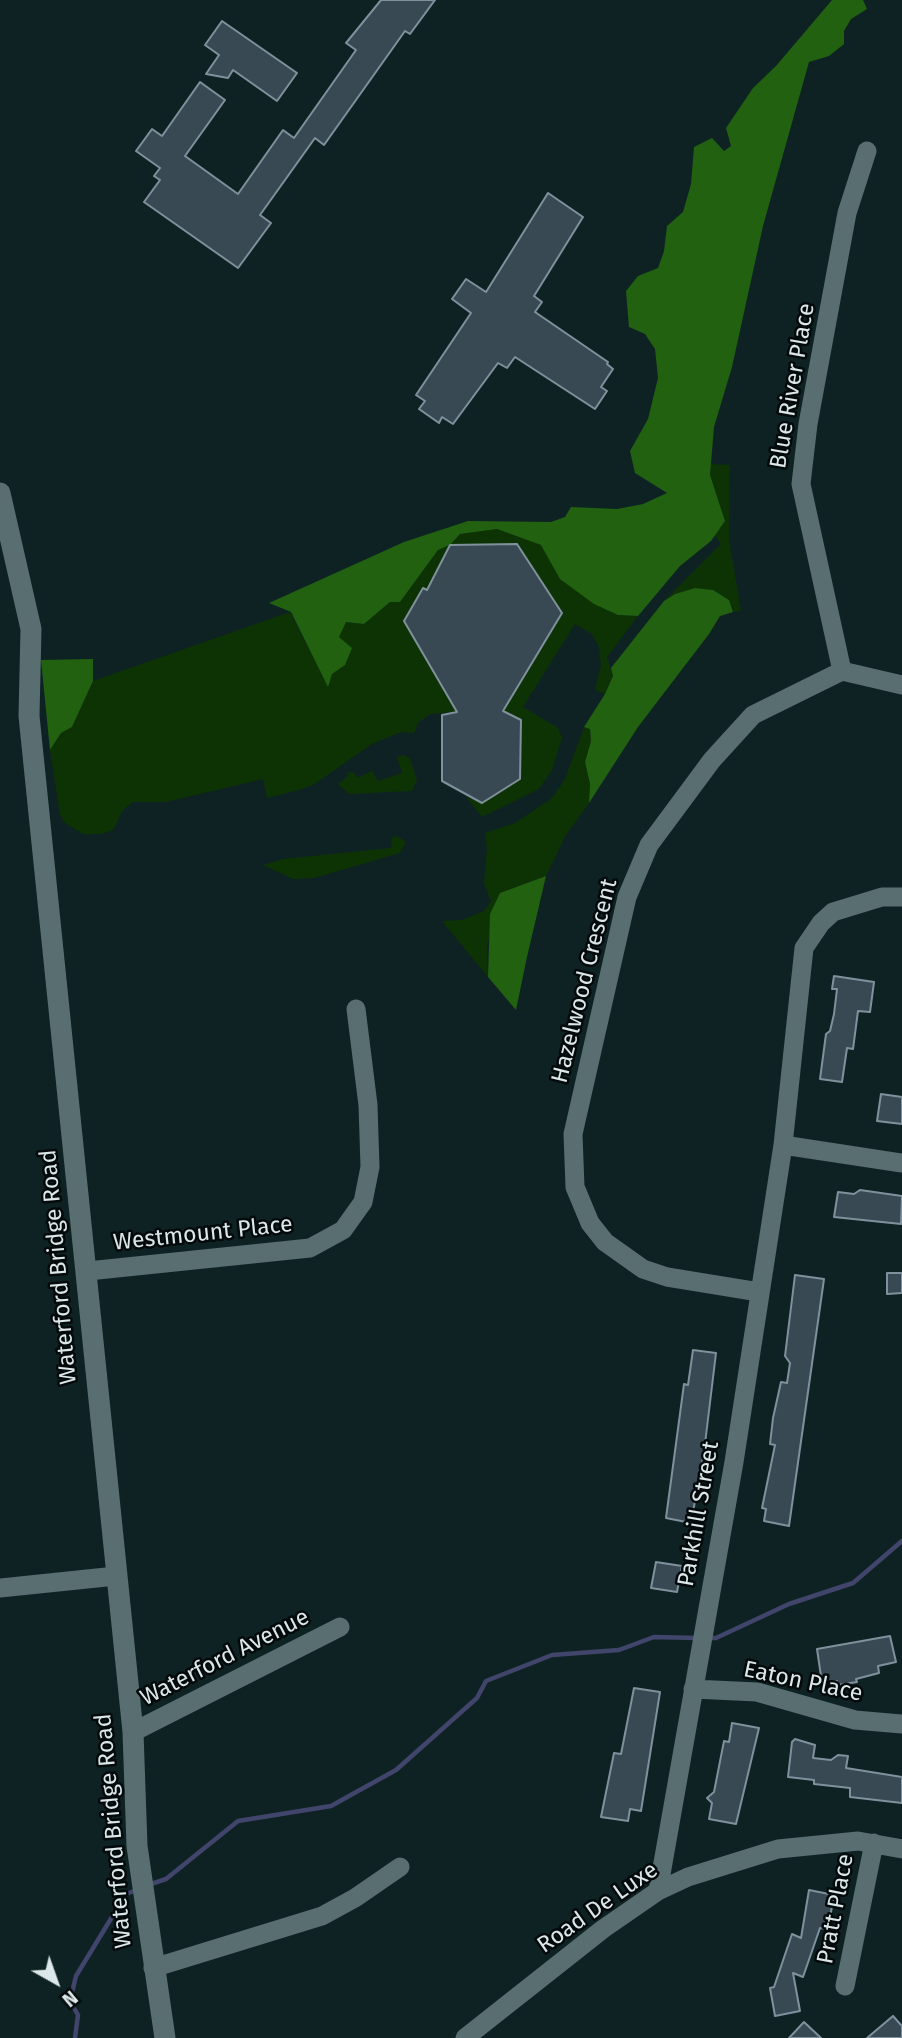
<!DOCTYPE html>
<html>
<head>
<meta charset="utf-8">
<style>
  body { margin:0 }
  #map { position:relative; width:902px; height:2038px; overflow:hidden; background:#0e2224; font-family:"Fira Sans",sans-serif }
  canvas { display:block }
  .north { position:absolute; left:21px; top:1947px; width:70px; height:70px; -webkit-text-stroke:5px #040a0b; paint-order:stroke; rotate:140deg; font-size:19px; font-weight:700; line-height:28px; text-align:center; color:#dbe7e8 }
  .north::after { content:''; display:block; margin:auto; width:24px; height:32px; background:#dbe7e8; clip-path:polygon(50% 0,100% 100%,50% 72%,0 100%) }
</style>
</head>
<body>
<div id="map">
<canvas width="902" height="2038"></canvas>
<div class="north">N</div>
</div>
<script>
const g = document.querySelector('canvas').getContext('2d');
g.lineJoin = 'round';
function fillPath(path, color) { g.fillStyle = color; g.fill(path, 'evenodd'); }
const poly = rows => new Path2D(rows.map(r => 'M' + r).join(''));
function trace(path, color, width, dash) { g.strokeStyle = color; g.lineWidth = width; g.lineCap = dash ? 'butt' : 'round'; g.setLineDash(dash || []); g.stroke(path); }
function label(font, color, halo, rows, align = 'center') {
  g.font = font + ' "Fira Sans",sans-serif'; g.lineWidth = 5; g.setLineDash([]); g.textBaseline = 'middle'; g.strokeStyle = halo; g.fillStyle = color; for (const [text, x, y, turn = 0] of rows) {
    g.save(); g.translate(x, y); g.rotate((+turn || 0) * Math.PI / 180); g.textAlign = isNaN(turn) ? turn : align; if (halo) g.strokeText(text, 0, 0); g.fillText(text, 0, 0); g.restore();
  }
}
const green = poly([
  [711,464,730,465,729,540,741,611,733,612,729,600,713,590,695,588,675,594,664,601,721,544,715,535,725,521,710,475],
  [497,529,542,545,549,557,618,615,638,616,607,657,613,676,605,694,595,690,601,665,599,647,592,634,575,624,523,707,558,728,562,738,552,770,539,789,482,817,466,797,482,803,520,779,521,720,503,711,562,613,517,544,450,545,427,590,422,588,404,621,457,712,430,714,418,723,414,733,401,732,372,744,313,785,299,790,267,798,263,779,166,802,133,802,123,810,113,830,102,834,83,834,65,823,60,815,50,750,61,733,72,727,93,681,290,612,328,686,332,674,345,665,338,637,346,622,364,624,390,602,400,602,438,550,450,545,460,534],
  [584,727,590,729,591,741,585,762,590,784,589,803,566,835,546,876,500,893,487,947,488,977,442,921,462,920,484,911,491,901,484,883,487,849,485,833,515,823,552,798,565,779],
  [403,755,410,758,417,780,412,791,349,794,338,784,348,776,347,773,353,772,358,778,372,771,378,781,402,773,397,757],
  [397,836,406,842,400,853,314,878,293,879,263,865,283,859,391,848,392,838]
]);
const forest = poly([
  [832,0,863,0,867,9,851,19,844,31,844,44,829,56,809,62,763,226,732,367,714,427,710,475,725,521,711,541,680,566,638,616,618,615,594,604,560,579,541,545,497,529,460,534,450,545,438,550,400,602,390,602,364,624,346,622,339,637,352,648,345,665,332,674,328,687,291,612,269,603,404,542,468,521,551,522,565,517,571,507,617,509,643,504,667,493,635,473,630,451,648,419,658,378,655,349,645,334,629,327,626,291,638,276,658,268,664,251,667,226,683,212,691,184,694,147,712,138,724,151,731,146,726,128,753,88,776,66],
  [695,588,713,590,729,600,733,612,720,616,709,634,638,727,589,803,590,784,585,762,591,741,590,729,584,727,605,694,613,676,611,668,664,601,675,594],
  [93,659,93,681,72,727,61,733,50,750,41,660],
  [546,876,527,957,516,1010,488,977,490,914,500,893]
]);
const stream = poly([
  [708,1638,716,1638,789,1604,853,1583,902,1541],
  [148,1885,166,1879,238,1821,331,1806,396,1770,477,1698,486,1681,552,1655,619,1650,654,1637,696,1638],
  [75,2038,78,2015,70,2001,76,1976,126,1894,137,1890]
]);
const building = poly([
  [381,0,435,0,410,34,405,31,324,145,315,138,260,215,271,223,238,268,144,202,160,180,154,176,160,168,136,151,152,129,162,136,200,82,225,100,185,156,238,194,283,130,294,138,356,50,346,43,381,0],
  [222,21,297,73,277,101,233,70,228,78,206,74,219,55,205,45,222,21],
  [548,193,583,217,534,296,542,302,535,312,608,362,607,364,613,369,601,387,607,391,595,409,515,357,507,368,498,363,453,424,442,417,439,423,419,409,425,401,416,395,471,313,452,299,466,279,486,292,548,193],
  [517,544,562,613,503,711,521,720,520,779,482,803,442,781,442,715,457,712,404,621,423,588,427,590,450,545,517,544],
  [834,976,874,982,870,1012,858,1011,853,1049,847,1048,842,1082,820,1079,826,1034,830,1031,834,1014,837,989,832,989,834,976],
  [881,1094,902,1097,902,1124,877,1121,881,1094],
  [860,1190,902,1196,901,1224,834,1217,838,1192,854,1194,860,1190],
  [887,1273,902,1273,902,1293,887,1294,887,1273],
  [795,1275,824,1279,789,1526,764,1521,766,1509,762,1508,775,1445,770,1444,773,1418,781,1382,787,1383,790,1363,785,1356,795,1275],
  [693,1350,716,1353,704,1452,691,1523,666,1518,684,1384,688,1385,693,1350],
  [656,1562,682,1566,677,1592,651,1588,656,1562],
  [890,1636,896,1662,878,1666,879,1673,856,1679,857,1682,838,1685,837,1681,822,1683,817,1649,890,1636],
  [634,1688,660,1692,641,1811,630,1809,628,1821,601,1817,614,1753,621,1754,634,1688],
  [732,1723,759,1728,736,1824,709,1819,712,1803,707,1798,714,1792,724,1741,729,1742,732,1723],
  [795,1739,815,1745,813,1758,831,1760,838,1755,848,1756,846,1768,902,1777,902,1803,850,1797,850,1788,814,1784,814,1780,788,1777,792,1742,795,1739],
  [809,1890,834,1895,828,1929,820,1928,803,1977,793,1973,800,2011,775,2016,770,1988,774,1987,792,1934,801,1938,809,1890],
  [893,2016,902,2026,902,2038,867,2038,893,2016],
  [804,2022,821,2038,789,2038,804,2022]
]);
const minor = poly([
  [842,671,801,484,808,424,847,213,867,151],
  [783,1145,902,1163],
  [88,1271,310,1248,343,1230,363,1202,370,1167,368,1105,356,1009],
  [759,1292,667,1277,643,1269,605,1242,590,1223,575,1187,573,1134,627,897,649,845,712,760,753,715,842,671,902,685],
  [0,1588,116,1576],
  [693,1689,757,1692,855,1720,902,1724],
  [133,1732,340,1627],
  [658,1891,734,1462,783,1145,804,948,821,923,833,912,882,897,902,897],
  [153,1968,322,1916,355,1898,400,1867],
  [845,1986,874,1843],
  [465,2038,603,1929,658,1891,688,1877,778,1849,858,1841,902,1849]
]);
const secondary = poly([
  [0,493,31,629,29,716,133,1732,137,1846,165,2038]
]);
const streetNames = [
  ["Blue River Place",793,386,-80],
  ["Hazelwood Crescent",585,981,-76],
  ["Westmount Place",203,1234,-6],
  ["Waterford Bridge Road",59,1267,-95],
  ["Parkhill Street",699,1514,-80],
  ["Waterford Avenue",225,1658,-27],
  ["Eaton Place",803,1682,12],
  ["Waterford Bridge Road",114,1831,-95],
  ["Road De Luxe",598,1908,-35],
  ["Pratt Place",836,1909,-79]
];
fillPath(green, '#0d3305');
fillPath(forest, '#216110');
trace(stream, '#42456b', 4.5);
fillPath(building, '#394953');
trace(building, '#7f919c', 2);
trace(minor, '#586e70', 19);
trace(secondary, '#586e70', 21);
label('23px', '#dbe7e8', '#040a0b', streetNames);
</script>
</body>
</html>
